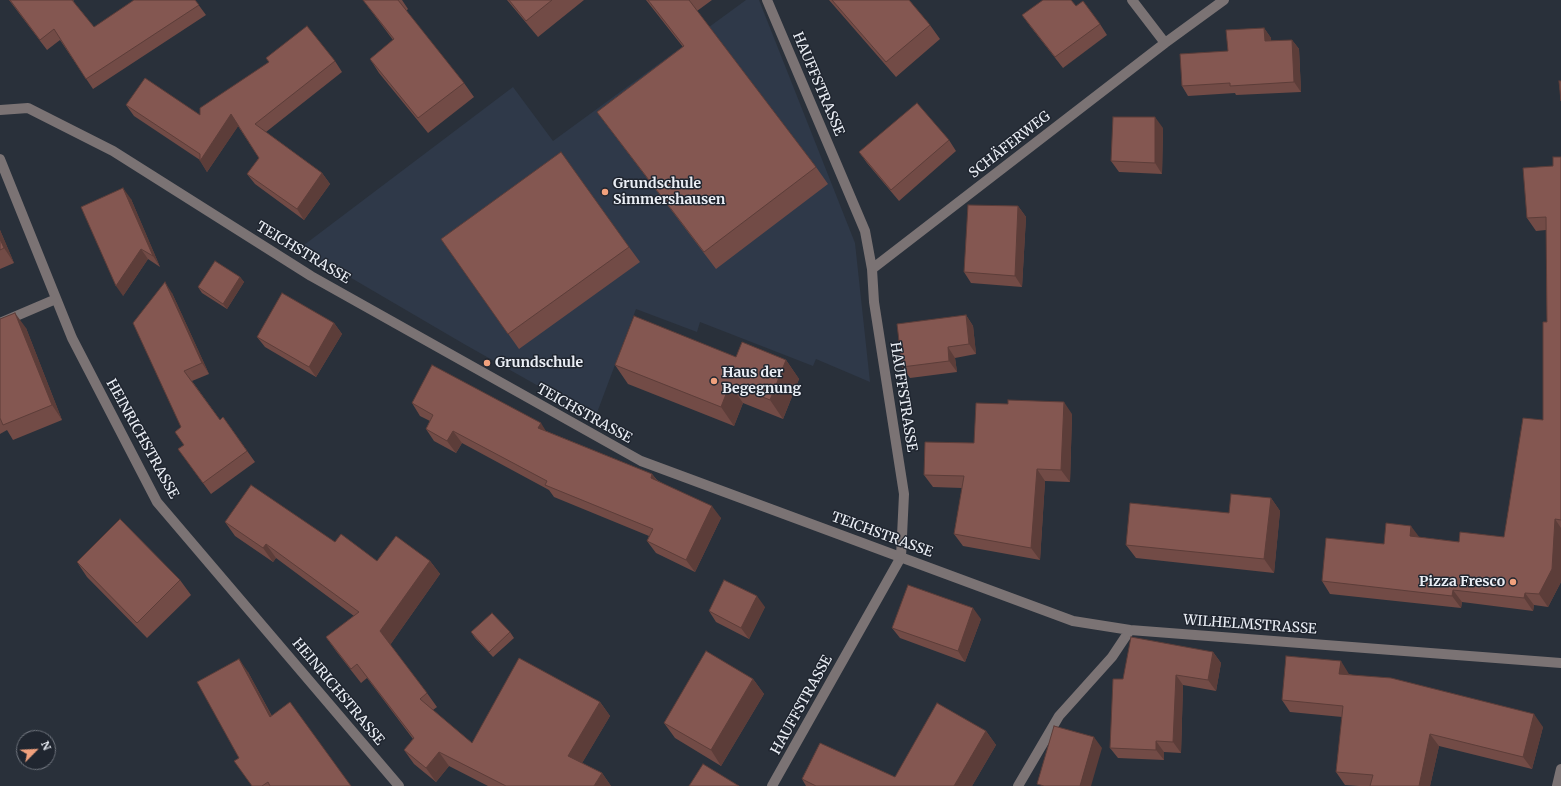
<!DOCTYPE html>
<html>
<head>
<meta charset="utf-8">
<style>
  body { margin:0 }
  #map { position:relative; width:1561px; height:786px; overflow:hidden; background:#29303a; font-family:Merriweather,serif }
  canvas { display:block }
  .north { position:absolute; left:16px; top:730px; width:40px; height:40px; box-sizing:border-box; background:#202630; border:1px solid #71767f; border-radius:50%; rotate:66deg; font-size:11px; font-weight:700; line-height:16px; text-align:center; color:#eaeef5 }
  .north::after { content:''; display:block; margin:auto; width:14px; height:18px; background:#f1a17d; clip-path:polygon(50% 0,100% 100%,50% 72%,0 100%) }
</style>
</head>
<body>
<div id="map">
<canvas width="1561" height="786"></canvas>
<div class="north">N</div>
</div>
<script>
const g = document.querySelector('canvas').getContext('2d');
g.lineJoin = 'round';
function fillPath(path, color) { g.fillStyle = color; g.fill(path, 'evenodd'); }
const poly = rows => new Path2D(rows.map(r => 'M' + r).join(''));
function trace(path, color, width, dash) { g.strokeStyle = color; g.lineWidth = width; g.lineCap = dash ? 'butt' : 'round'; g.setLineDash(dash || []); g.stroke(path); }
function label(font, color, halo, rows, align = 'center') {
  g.font = font + ' Merriweather,serif'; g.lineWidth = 3; g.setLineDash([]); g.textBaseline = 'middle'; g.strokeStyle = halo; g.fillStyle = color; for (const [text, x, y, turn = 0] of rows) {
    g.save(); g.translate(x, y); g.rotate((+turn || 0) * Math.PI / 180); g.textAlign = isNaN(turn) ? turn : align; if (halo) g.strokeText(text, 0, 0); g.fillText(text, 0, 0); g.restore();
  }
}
const built = poly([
  [746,0,759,0,855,243,870,382,816,359,813,366,700,322,697,332,636,309,595,418,464,344,300,248,513,87,553,141]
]);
const minor = poly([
  [767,0,865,231,872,269,874,302,904,494,901,557,772,786],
  [1132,0,1165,43],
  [0,110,28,108,113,151,311,276,641,461,1073,621,1130,630,1561,663],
  [0,159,72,338,157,502,399,786],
  [872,269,1165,43,1224,0],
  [0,323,56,299],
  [1018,786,1059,716,1112,657,1130,630],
  [1557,786,1561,769]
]);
const wall = poly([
  [9,0,74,0,73,1,94,27,195,0,206,15,93,89,60,40,47,50],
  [363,0,402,0,408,9,406,11,464,83,474,97,428,133,379,73,370,59,393,40],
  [507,0,584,0,538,37],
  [646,0,712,0,697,11,816,167,828,184,716,269,609,128,597,112,683,47],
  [829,0,909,0,930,25,940,39,896,77],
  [1076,6,1100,24,1107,35,1063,68,1030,26,1022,15],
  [1264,28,1271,38,1271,41,1292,40,1299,49,1301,92,1236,95,1235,93,1188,96,1182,86,1228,51],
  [335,61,342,72,266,132,322,173,330,184,304,220,255,184,247,174,259,158,238,126,207,172,200,160,134,116,126,105,200,115],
  [1163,128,1162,174,1119,172,1111,161],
  [949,140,956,151,899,201,867,163,859,152],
  [1561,157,1561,582,1548,607,1534,605,1533,611,1462,602,1461,608,1330,594,1322,581,1384,544,1419,537,1459,542,1504,537,1543,420,1547,322,1546,230,1536,231,1527,218,1553,166],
  [131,199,160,267,148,259,123,296],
  [1018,206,1026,217,1022,287,971,283,964,272],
  [0,230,14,263,0,269],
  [441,239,629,247,640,262,519,349],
  [240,277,244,282,227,309,202,293,198,287],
  [172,293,209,374,192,381,220,420,223,417,255,462,211,494,178,449,184,445,175,432,181,427],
  [966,315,973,326,976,354,955,358,957,372,910,378,902,367],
  [0,319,26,328,62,420,13,440,7,430,0,434],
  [334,323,342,334,316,377,265,347,257,337],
  [736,357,786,360,799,379,783,419,743,403,734,426,628,384,615,365],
  [412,403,546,431,652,474,657,480,721,518,695,572,656,553,647,541,649,536,554,497,549,490,462,443,456,453,434,441,426,429,430,421,420,416],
  [1072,414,1070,482,1045,481,1040,560,963,546,954,534,962,488,933,487,924,475,974,443],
  [1271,498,1280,511,1274,573,1136,558,1126,545,1229,513],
  [225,522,335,542,377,561,430,561,440,574,390,645,427,693,437,707,433,710,472,743,600,702,610,716,582,763,602,773,611,786,488,786,449,766,436,782,414,764,404,750,413,739,367,678,361,683,336,651,326,637,354,616,276,558,273,562,235,536],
  [77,562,180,580,191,595,147,638,87,577],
  [765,607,749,639,716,622,709,611],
  [981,619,965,662,900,638,892,628],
  [471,632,510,632,514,638,493,657,475,638],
  [1213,652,1221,663,1216,691,1183,685,1181,753,1164,752,1164,760,1118,758,1110,748,1123,679],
  [248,672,272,716,351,786,252,786,239,758],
  [1349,674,1543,727,1532,769,1439,746,1430,786,1359,786,1345,785,1336,772,1342,717,1290,712,1282,700],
  [753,679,764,694,721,766,675,738,664,723],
  [986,731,996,745,972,786,806,786,802,779,895,777]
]);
const shadedWall = poly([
  [1264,28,1271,38,1272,51,1265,41],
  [1292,40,1299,49,1301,92,1294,82],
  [231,114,239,125,207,172,200,161],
  [1155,117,1163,128,1162,174,1155,163],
  [322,173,330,184,304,220,297,209],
  [123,188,131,199,160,267,153,256],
  [1018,206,1026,217,1022,287,1015,276],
  [0,230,14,263,4,248,0,239],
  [141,249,148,259,123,296,116,286],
  [240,277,244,282,227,309,223,304],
  [165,282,172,293,209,374,202,363],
  [15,313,26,328,62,420,52,405],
  [966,315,973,326,976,354,969,344],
  [334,323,342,334,316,377,309,367],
  [948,347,955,358,957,372,949,361],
  [786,360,799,379,783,419,770,400],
  [730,384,743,403,734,426,721,407],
  [1064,402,1072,414,1070,482,1061,470],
  [541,423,549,436,538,428],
  [453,431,462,443,456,453,447,441],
  [1037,469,1045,481,1040,560,1031,548],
  [652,474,661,486,651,478],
  [1271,498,1280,511,1274,573,1264,559],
  [712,506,721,518,695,572,686,560],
  [1555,519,1561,528,1561,582,1548,607,1539,594],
  [1411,526,1420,538,1410,536],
  [266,544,276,558,273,562,263,548],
  [430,561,440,574,390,645,380,631],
  [1453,590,1462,602,1461,608,1452,596],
  [1525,593,1534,605,1533,611,1524,598],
  [757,596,765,607,749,639,741,628],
  [973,608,981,619,965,662,958,651],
  [1213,652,1221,663,1216,691,1208,680],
  [239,659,248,672,279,730,270,717],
  [1341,661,1349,674,1348,686,1339,674],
  [1176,675,1183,685,1181,753,1173,742],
  [753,679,764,694,721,766,711,750],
  [600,702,610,716,578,770,568,756],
  [1534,714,1543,727,1532,769,1523,757],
  [986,731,996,745,972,786,954,786],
  [1430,734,1439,746,1430,786,1419,786],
  [1094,737,1102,748,1091,786,1080,786],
  [1156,741,1164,752,1164,760,1156,750],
  [439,752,449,766,436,782,426,768],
  [602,773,611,786,594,786]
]);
const building = poly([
  [10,0,72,0,94,27,134,0,195,0,199,5,86,79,54,29,40,40,10,0],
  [363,0,398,0,464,83,418,118,370,59,394,39,363,0],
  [509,0,552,0,526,21,509,0],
  [648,0,689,0,816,167,704,252,597,112,684,46,648,0],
  [832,0,909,0,930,25,886,62,832,0],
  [1043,0,1071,0,1076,6,1083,1,1100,24,1055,57,1022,15,1043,0],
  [307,26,335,61,255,124,322,173,297,209,247,174,259,158,231,114,200,161,200,154,126,105,145,78,200,115,200,108,269,62,266,58,307,26],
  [1264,28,1265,41,1292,40,1294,82,1230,86,1230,83,1182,86,1180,54,1228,51,1226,30,1264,28],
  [1559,81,1561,81,1561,101,1559,81],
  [917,103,949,140,891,190,859,152,917,103],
  [1113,117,1155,117,1155,163,1111,161,1113,117],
  [561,152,629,247,508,334,441,239,561,152],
  [1553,157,1561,157,1561,520,1555,519,1552,569,1539,594,1525,593,1524,598,1453,590,1452,596,1322,581,1326,538,1384,544,1386,523,1411,526,1410,536,1459,542,1460,532,1504,537,1523,418,1543,420,1543,322,1547,322,1546,217,1527,218,1523,168,1553,166,1553,157],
  [123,188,153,256,141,249,116,286,81,207,123,188],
  [968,205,1018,206,1015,276,964,272,968,205],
  [0,239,4,248,0,250,0,239],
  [215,261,240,277,223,304,198,287,215,261],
  [165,282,202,363,184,371,220,420,223,417,247,451,203,483,178,449,184,445,175,432,181,427,133,323,165,282],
  [282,293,334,323,309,367,257,337,282,293],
  [15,313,52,405,3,425,0,418,0,319,15,313],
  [966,315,969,344,948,347,949,361,902,367,897,324,966,315],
  [634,316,736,357,742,342,786,360,770,400,730,384,721,407,615,365,634,316],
  [432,365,541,423,538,428,652,474,651,478,712,506,686,560,647,541,653,529,545,485,547,481,453,431,447,441,426,429,433,415,412,403,432,365],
  [1008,400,1064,402,1061,470,1037,469,1031,548,954,534,964,476,924,475,925,442,974,443,976,403,1008,404,1008,400],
  [251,485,335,542,341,534,377,561,396,536,430,561,380,631,427,693,420,699,472,743,519,658,600,702,568,756,602,773,594,786,506,786,439,752,426,768,404,750,414,738,357,664,351,669,326,637,359,612,266,544,263,548,225,522,251,485],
  [1231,494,1271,498,1264,559,1126,545,1130,503,1229,513,1231,494],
  [120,519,180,580,137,623,77,562,120,519],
  [724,580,757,596,741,628,709,611,724,580],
  [908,585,973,608,958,651,892,628,908,585],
  [492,613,510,632,489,652,471,632,492,613],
  [1131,637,1213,652,1208,680,1176,675,1173,742,1156,741,1156,750,1110,748,1113,679,1123,679,1131,637],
  [706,651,753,679,711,750,664,723,706,651],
  [1286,656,1341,661,1339,674,1391,678,1534,714,1523,757,1430,734,1419,786,1370,786,1373,775,1336,772,1343,706,1282,700,1286,656],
  [239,659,270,717,290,702,351,786,270,786,268,782,262,786,252,786,234,761,239,758,197,682,239,659],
  [937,703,986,731,954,786,816,786,802,779,820,743,895,777,937,703],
  [1054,726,1094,737,1080,786,1044,786,1037,784,1054,726],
  [703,764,739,786,689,786,703,764]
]);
const markers = [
  [605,192,4,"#f1a17d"],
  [487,363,4,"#f1a17d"],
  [714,381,4,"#f1a17d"],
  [1513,582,4,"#f1a17d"]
];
const streetNames = [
  ["HAUFFSTRASSE",818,84,67],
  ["SCHÄFERWEG",1010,145,-38],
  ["TEICHSTRASSE",303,253,31],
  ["HAUFFSTRASSE",903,397,81],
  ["TEICHSTRASSE",584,414,29],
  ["HEINRICHSTRASSE",142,439,61],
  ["TEICHSTRASSE",882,535,20],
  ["WILHELMSTRASSE",1250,625,4],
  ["HEINRICHSTRASSE",338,692,50],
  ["HAUFFSTRASSE",802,705,-61]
];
const poiNames = [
  ["Grundschule",613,184],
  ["Simmershausen",613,200],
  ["Grundschule",495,363],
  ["Haus der",722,373],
  ["Begegnung",722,389],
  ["Pizza Fresco",1505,582,"right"]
];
fillPath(built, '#2f3949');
trace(minor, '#7b7374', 10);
fillPath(wall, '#724b46');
fillPath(shadedWall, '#5c3d39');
fillPath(building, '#845751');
trace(building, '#5c3d39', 1);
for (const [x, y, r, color] of markers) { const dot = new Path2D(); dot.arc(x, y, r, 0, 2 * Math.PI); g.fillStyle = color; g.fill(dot); trace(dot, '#202630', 1.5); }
label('14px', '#eaeef5', '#202630', streetNames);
label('bold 14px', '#eaeef5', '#202630', poiNames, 'left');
</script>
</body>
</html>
